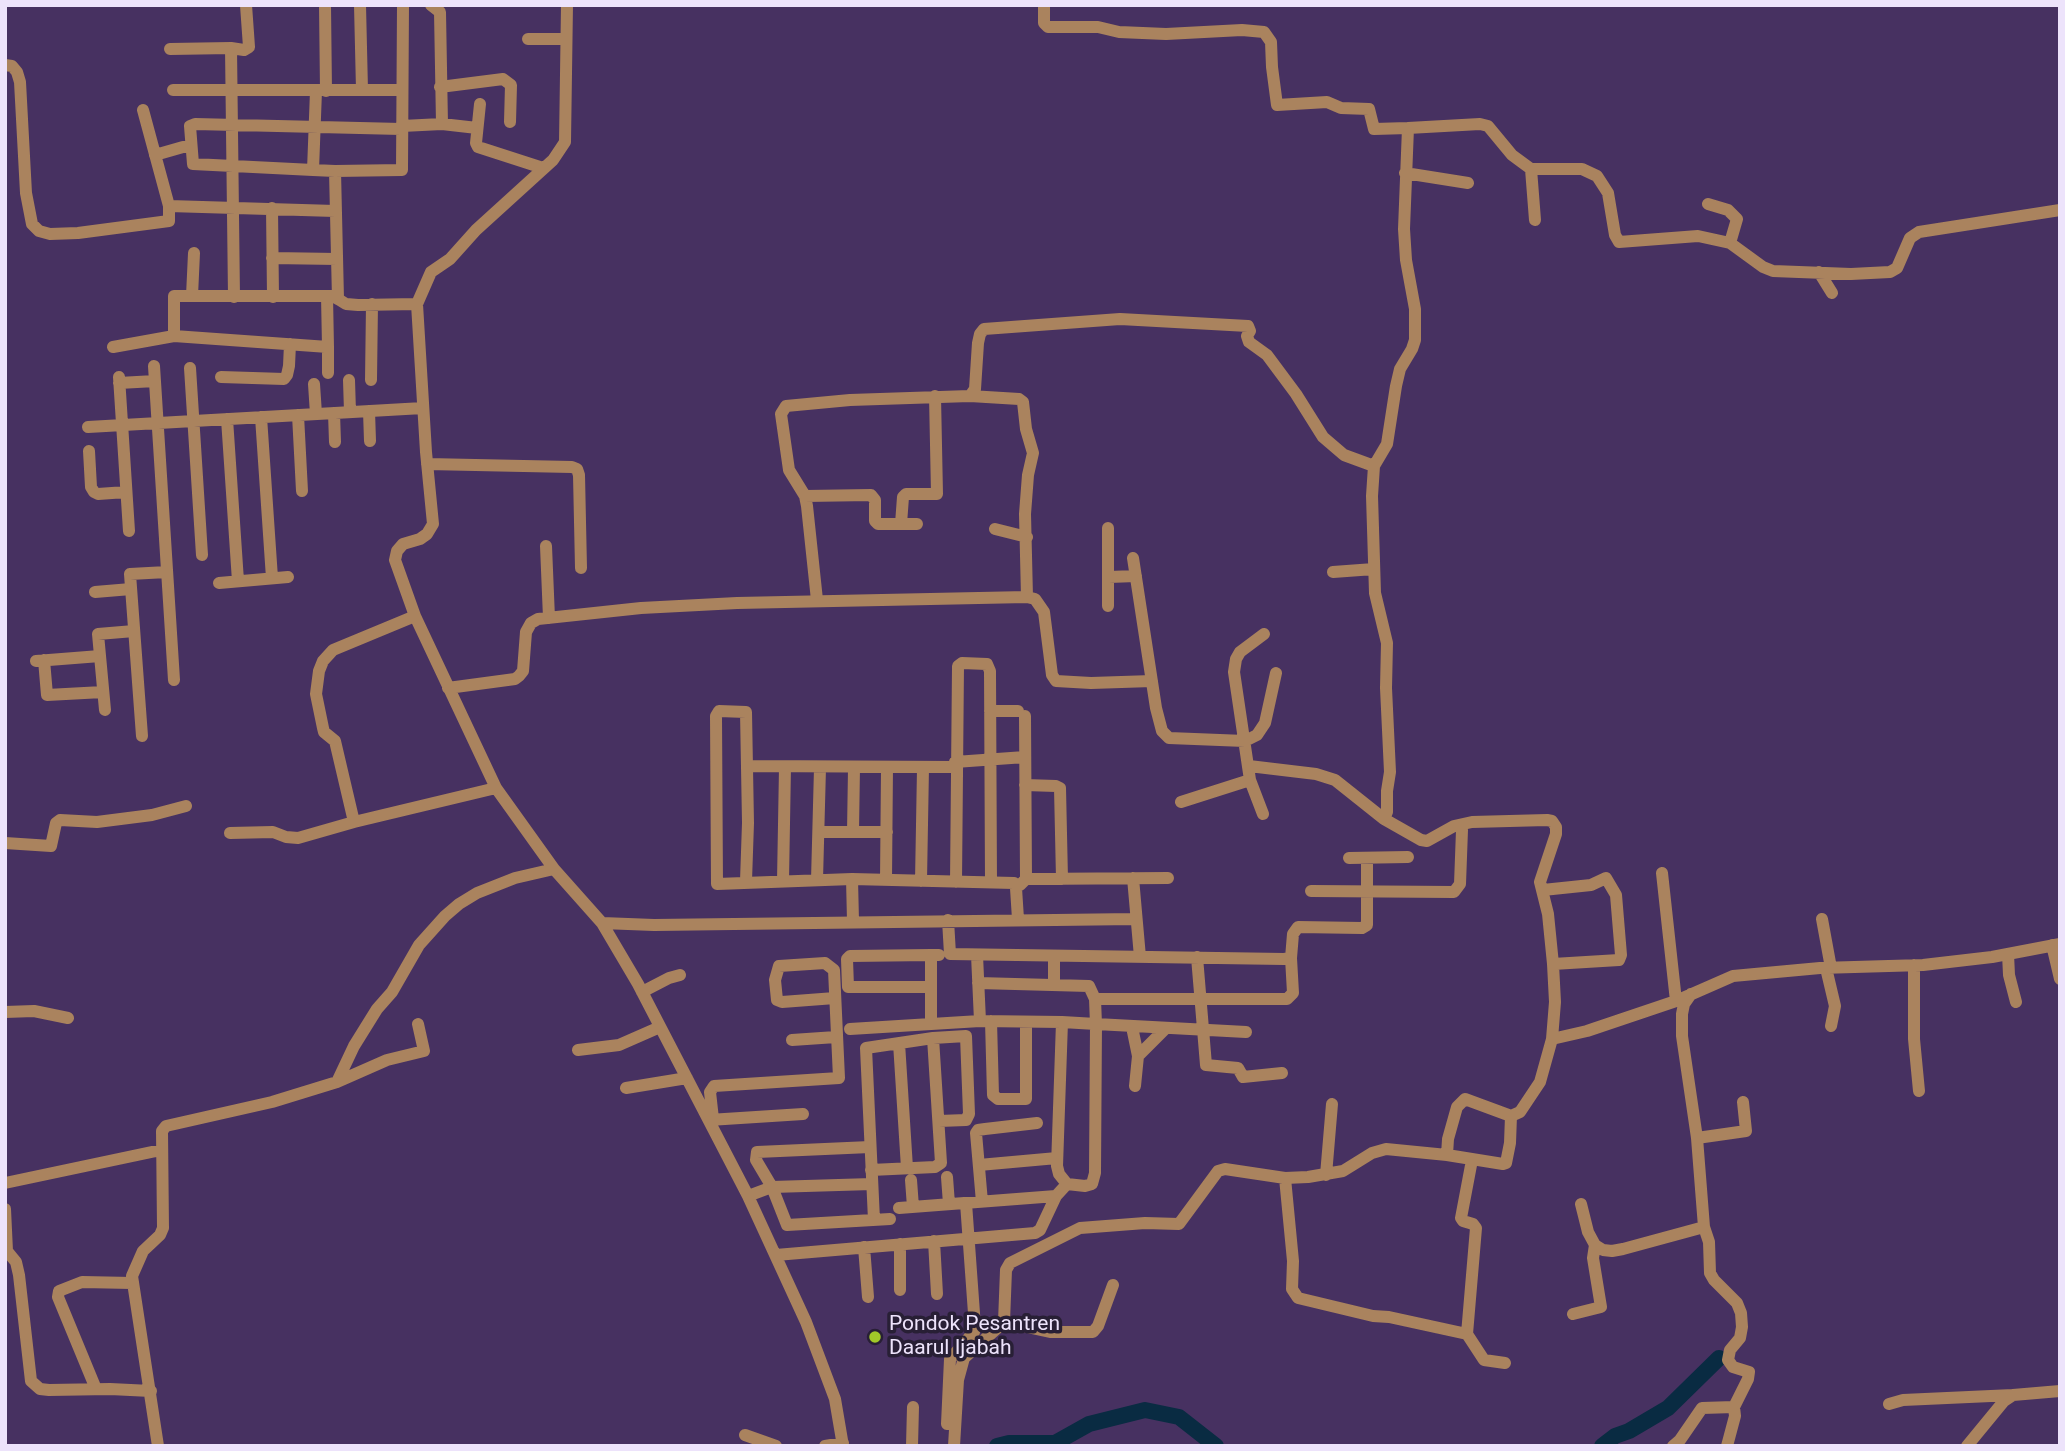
<!DOCTYPE html>
<html>
<head>
<meta charset="utf-8">
<style>
  body { margin:0 }
  #map { position:relative; width:2065px; height:1451px; overflow:hidden; background:#473161; font-family:Roboto,sans-serif }
  canvas { display:block }
  .frame { position:absolute; inset:0; border:7px solid #ede3fb; pointer-events:none }
</style>
</head>
<body>
<div id="map">
<canvas width="2065" height="1451"></canvas>
<div class="frame"></div>
</div>
<script>
const g = document.querySelector('canvas').getContext('2d');
g.lineJoin = 'round';
const poly = rows => new Path2D(rows.map(r => 'M' + r).join(''));
function trace(path, color, width, dash) { g.strokeStyle = color; g.lineWidth = width; g.lineCap = dash ? 'butt' : 'round'; g.setLineDash(dash || []); g.stroke(path); }
function label(font, color, halo, rows, align = 'center') {
  g.font = font + ' Roboto,sans-serif'; g.lineWidth = 7; g.setLineDash([]); g.textBaseline = 'middle'; g.strokeStyle = halo; g.fillStyle = color; for (const [text, x, y, turn = 0] of rows) {
    g.save(); g.translate(x, y); g.rotate((+turn || 0) * Math.PI / 180); g.textAlign = isNaN(turn) ? turn : align; if (halo) g.strokeText(text, 0, 0); g.fillText(text, 0, 0); g.restore();
  }
}
const river = poly([
  [997,1446,1009,1443,1055,1443,1089,1424,1145,1410,1179,1417,1216,1446],
  [1602,1446,1615,1436,1629,1431,1668,1408,1719,1358]
]);
const minor = poly([
  [325,5,326,91],
  [431,5,440,12,442,124,477,128],
  [567,5,565,142,553,160,476,230,450,259,431,272,417,304,426,452,433,524,427,534,420,539,403,544,397,551,395,560,415,616,496,788,554,869,602,923,638,984,748,1196,806,1322,835,1399,843,1446],
  [1044,5,1044,23,1048,27,1098,27,1119,32,1166,34,1242,30,1264,32,1271,42,1272,67,1277,105,1327,102,1341,108,1369,109,1374,129,1408,128],
  [528,39,566,39],
  [170,49,231,48],
  [5,65,12,66,17,72,20,82,26,193,32,224,39,231,50,234,78,233,169,221,169,206],
  [440,87,503,79,511,85,510,122],
  [173,90,362,90,360,5],
  [362,90,402,90],
  [316,91,313,170,335,171,338,299,346,304,358,305,417,304],
  [480,104,476,143,478,147,543,168],
  [143,110,169,206,335,211],
  [402,126,442,124],
  [155,155,183,147,191,147],
  [1531,169,1535,220],
  [313,170,193,164,190,126,195,124,401,129],
  [335,171,402,170,403,5],
  [1405,173,1468,183],
  [1708,204,1728,210,1737,219,1730,243],
  [272,208,273,297],
  [272,258,337,259],
  [1819,272,1832,293],
  [192,296,194,253],
  [327,296,328,347],
  [234,297,231,48,244,50,249,47,246,5],
  [174,336,174,296,333,296,338,299],
  [113,347,174,336,328,347,328,373],
  [154,366,174,680],
  [190,368,202,555],
  [119,377,129,531],
  [221,377,284,379,287,375,289,366,290,344],
  [349,380,350,412],
  [371,380,372,304],
  [119,383,155,381],
  [314,384,316,414],
  [970,396,1019,399,1023,402,1026,429,1033,453,1028,475,1025,514,1027,597],
  [369,411,370,441],
  [334,413,335,442],
  [298,415,302,491],
  [261,417,272,578],
  [227,419,238,581],
  [88,427,423,408],
  [89,451,91,487,94,492,98,494,126,492],
  [427,464,572,467,577,469,579,475,581,568],
  [1374,466,1387,444,1396,386,1400,369,1412,349,1415,340,1415,309,1406,260,1404,229,1408,128,1480,124,1488,126,1512,155,1531,169,1582,169,1597,176,1608,193,1615,235,1619,242,1698,236,1730,243,1763,267,1773,271,1851,274,1890,272,1897,268,1910,238,1919,232,2060,210],
  [805,496,871,495,875,500,875,521,878,524,917,524],
  [901,524,903,497,906,494,937,494,935,396],
  [1108,528,1108,606],
  [995,529,1027,537],
  [546,546,549,618],
  [1133,558,1156,708,1162,731,1169,738,1245,741,1257,735,1265,723,1276,673],
  [1333,572,1374,569],
  [1109,577,1136,576],
  [219,583,288,577],
  [95,592,131,589],
  [817,600,807,506,805,496,789,470,781,414,786,406,850,400,970,396,975,389,978,343,980,334,984,329,1120,319,1248,326,1250,331,1247,336,1249,342,1267,355,1296,394,1323,437,1344,455,1374,466,1372,496,1375,593,1387,643,1386,688,1390,772,1387,791,1387,812,1384,819,1421,840,1427,841,1454,826,1472,822,1547,820,1552,821,1556,827,1556,834,1540,882,1548,914,1553,964,1555,1002,1552,1039,1540,1082,1520,1112,1511,1116,1465,1099,1457,1107,1448,1139,1447,1155,1386,1149,1372,1153,1343,1171,1308,1177,1285,1178,1225,1169,1218,1171,1179,1224,1145,1223,1080,1228,1010,1263,1006,1270,1004,1322,964,1358,958,1380,954,1446],
  [44,660,47,695,103,692],
  [36,661,100,656],
  [448,688,515,679,519,676,523,671,526,632,531,623,538,619,641,608,737,603,1027,597,1035,599,1044,612,1052,675,1056,681,1091,683,1152,681],
  [105,710,98,634,134,631],
  [990,711,1018,711],
  [1025,716,1026,879],
  [142,736,130,574,167,572],
  [955,762,1025,757],
  [747,766,955,767],
  [1249,766,1316,774,1335,780,1384,819],
  [1025,785,1056,786,1060,788,1062,879],
  [1181,802,1250,780],
  [1263,814,1250,780,1234,672,1236,659,1240,652,1264,634],
  [354,822,335,741,324,732,323,728,316,694,319,671,323,661,333,650,415,616],
  [819,832,887,832],
  [853,832,854,768],
  [230,833,273,832,286,837,298,838,354,822,496,788],
  [5,843,51,846,56,823,60,820,97,822,152,815,186,806],
  [1349,858,1408,857],
  [1662,873,1676,1001],
  [1133,878,1140,957],
  [852,879,853,921],
  [817,880,820,768],
  [886,880,887,768],
  [746,881,748,823,746,712,719,711,716,716,717,884,852,879,1014,883,1016,888,1018,919],
  [783,881,785,767],
  [921,881,923,768],
  [956,882,958,666,962,663,987,664,990,671,991,882],
  [1020,885,1026,879,1168,878],
  [1543,890,1591,885,1606,878,1616,895,1621,955,1619,960,1553,964],
  [1311,891,1454,892,1460,884,1462,830],
  [1822,919,1831,968],
  [948,920,950,954,1284,959,1291,958,1293,934,1298,927,1362,928,1367,925,1367,858],
  [602,923,654,925,1135,919],
  [2052,945,2060,979],
  [2008,954,2009,975,2016,1002],
  [931,955,850,956,847,959,848,987,931,987],
  [977,955,980,1021,1062,1022,1096,1024,1095,1173,1092,1184,1085,1186,1067,1184,1059,1174,1057,1166,1062,1022],
  [1054,957,1054,984],
  [1197,957,1206,1065,1238,1068,1243,1077,1282,1073],
  [1914,965,1914,1039,1919,1091],
  [1826,968,1835,1006,1831,1026],
  [978,983,1089,986,1095,999,1096,1024,1246,1032],
  [642,992,669,978,680,975],
  [1691,994,1684,1004,1682,1014,1682,1036,1697,1138,1704,1227],
  [1095,999,1287,999,1293,993,1291,958],
  [5,1012,34,1011,68,1018],
  [991,1021,993,1095,998,1099,1026,1099,1026,1022],
  [931,1024,931,955,939,955],
  [1132,1027,1138,1056,1135,1086],
  [850,1029,980,1021],
  [1552,1039,1587,1031,1676,1001,1733,976,1820,968,1923,965,1992,957,2060,944],
  [792,1040,836,1037],
  [899,1043,907,1168],
  [578,1050,619,1045,660,1027],
  [1138,1056,1165,1029],
  [337,1082,387,1060,424,1051,418,1024],
  [626,1088,687,1078],
  [713,1119,710,1092,714,1086,839,1078,834,970,825,963,779,966,775,980,777,1000,782,1002,835,998],
  [709,1120,803,1114],
  [1697,1138,1746,1131,1743,1102],
  [870,1147,757,1152,756,1160,772,1187,787,1225,890,1219],
  [1447,1155,1503,1164,1506,1163,1510,1143,1511,1116],
  [1472,1160,1461,1218,1463,1221,1473,1224,1476,1228,1467,1334,1484,1360,1505,1363],
  [979,1165,1057,1158],
  [871,1170,935,1167,941,1163,933,1038],
  [1326,1175,1332,1104],
  [947,1177,949,1204],
  [1285,1178,1293,1261,1292,1289,1298,1298,1373,1316,1389,1317,1467,1334],
  [911,1180,913,1207],
  [5,1183,161,1150],
  [748,1196,772,1187,872,1184],
  [982,1202,976,1133,978,1130,985,1129,1037,1123],
  [1581,1204,1588,1232,1595,1245,1603,1250,1612,1251,1623,1249,1704,1227,1709,1242,1710,1273,1714,1280,1737,1303,1741,1313,1742,1327,1740,1338,1730,1350,1728,1360,1733,1367,1749,1372,1748,1379,1734,1407,1735,1416,1727,1446],
  [899,1208,1056,1196],
  [5,1209,7,1251,16,1262,19,1275,31,1381,40,1389,49,1390,110,1389,151,1391],
  [874,1220,866,1048,933,1038,966,1036,969,1114,966,1120,939,1121],
  [934,1241,937,1294],
  [900,1244,900,1290],
  [864,1247,868,1297],
  [776,1255,1035,1233,1040,1230,1056,1196,1067,1184],
  [1573,1314,1601,1307,1593,1258,1595,1245],
  [1004,1322,1050,1332,1093,1332,1098,1326,1113,1285],
  [96,1389,58,1297,59,1291,82,1282,132,1283],
  [1889,1404,1903,1400,2013,1395],
  [947,1424,950,1359,974,1332,975,1327,966,1203],
  [745,1435,776,1446],
  [158,1446,132,1276,143,1251,160,1235,163,1228,162,1131,166,1126,272,1102,337,1082,354,1046,377,1009,392,992,419,945,445,916,459,904,477,893,515,878,554,869],
  [825,1446,843,1443],
  [912,1446,913,1407],
  [1673,1446,1680,1440,1702,1408,1734,1407],
  [1967,1446,2004,1401,2013,1395,2060,1391]
]);
const markers = [
  [875,1337,7,"#a1c929"]
];
const poiNames = [
  ["Pondok Pesantren",889,1325],
  ["Daarul Ijabah",889,1349]
];
trace(river, '#092b42', 16);
trace(minor, '#aa835e', 12);
for (const [x, y, r, color] of markers) { const dot = new Path2D(); dot.arc(x, y, r, 0, 2 * Math.PI); g.fillStyle = color; g.fill(dot); trace(dot, '#281f35', 2.5); }
label('21px', '#ede3fb', '#281f35', poiNames, 'left');
</script>
</body>
</html>
